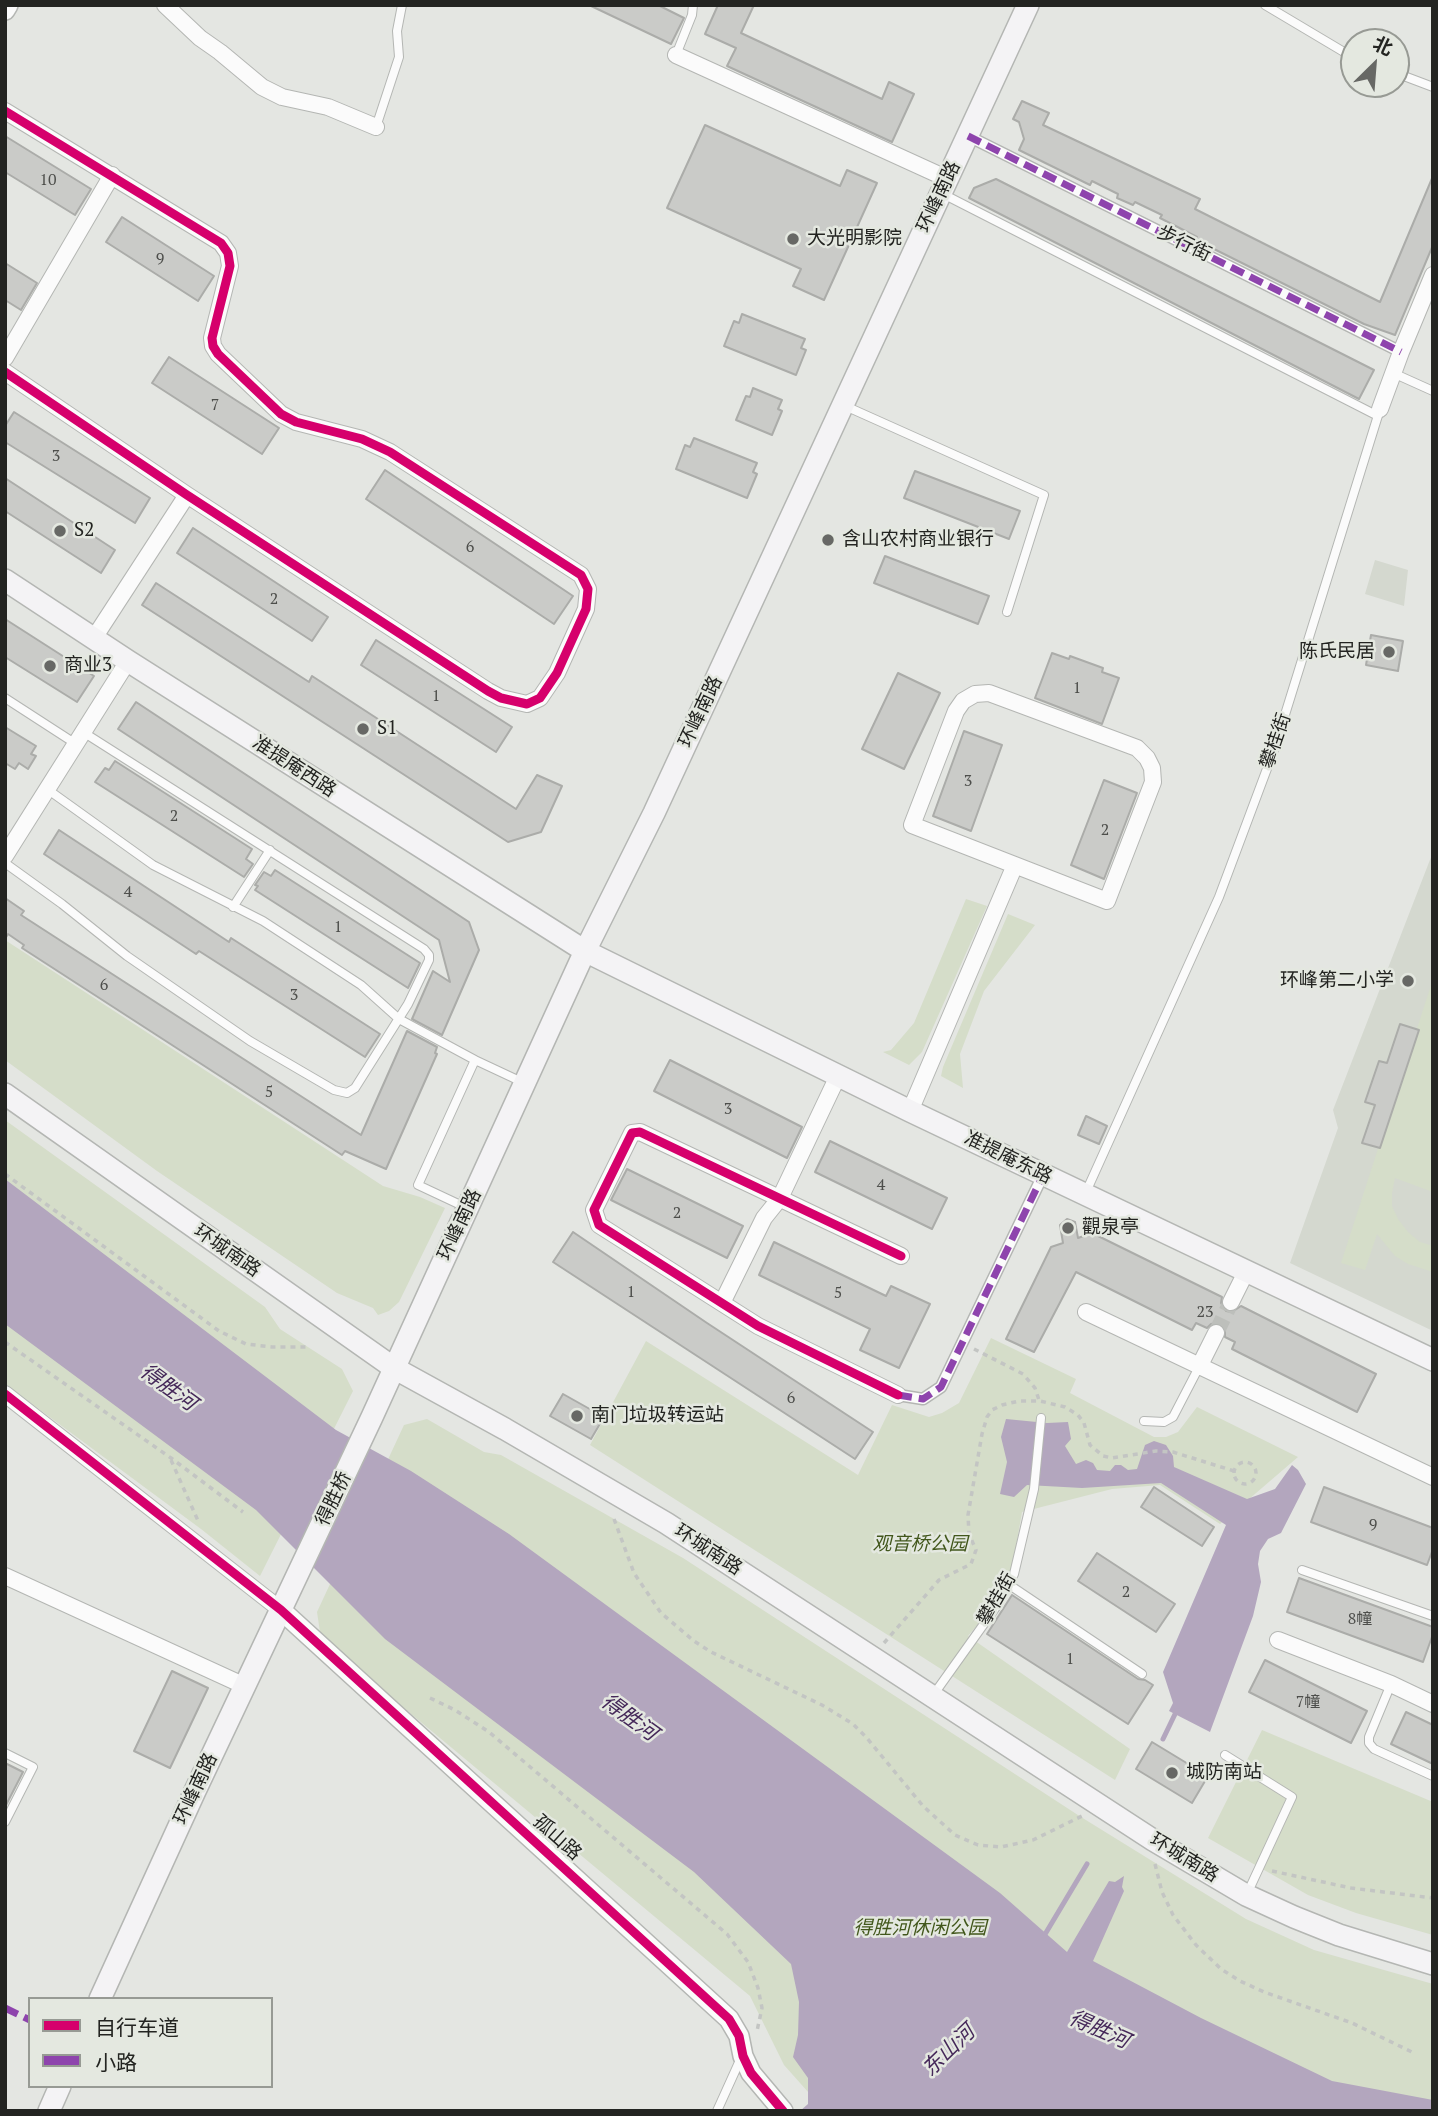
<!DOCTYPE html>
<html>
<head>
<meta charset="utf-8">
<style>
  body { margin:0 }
  #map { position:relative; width:1438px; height:2116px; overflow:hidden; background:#e4e6e2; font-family:"PT Serif","Noto Sans SC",serif }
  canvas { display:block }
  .frame { position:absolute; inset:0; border:7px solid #232421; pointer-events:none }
  .legend { position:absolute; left:28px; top:1997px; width:245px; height:91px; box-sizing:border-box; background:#e4e8e0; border:2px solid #979a94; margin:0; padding:9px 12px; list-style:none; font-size:21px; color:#232421 }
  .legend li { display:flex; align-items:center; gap:14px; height:35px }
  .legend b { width:35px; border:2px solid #979a94 }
  .north { position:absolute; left:1340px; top:28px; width:70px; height:70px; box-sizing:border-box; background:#e4e8e0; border:2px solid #979a94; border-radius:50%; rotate:25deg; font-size:19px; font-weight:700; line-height:28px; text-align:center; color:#232421 }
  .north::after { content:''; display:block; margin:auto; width:24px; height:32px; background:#676865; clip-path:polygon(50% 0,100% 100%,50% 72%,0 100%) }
</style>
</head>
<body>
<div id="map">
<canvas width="1438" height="2116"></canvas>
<div class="frame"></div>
<ul class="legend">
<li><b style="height:9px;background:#d6006c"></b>自行车道</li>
<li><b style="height:9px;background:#8e44ad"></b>小路</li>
</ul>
<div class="north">北</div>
</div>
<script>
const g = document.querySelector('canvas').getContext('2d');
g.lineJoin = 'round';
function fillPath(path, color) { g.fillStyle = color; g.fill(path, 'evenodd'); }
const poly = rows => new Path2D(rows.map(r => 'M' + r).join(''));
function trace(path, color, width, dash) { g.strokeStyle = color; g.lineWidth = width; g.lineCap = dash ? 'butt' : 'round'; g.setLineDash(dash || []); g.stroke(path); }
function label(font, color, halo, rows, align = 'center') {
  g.font = font + ' "PT Serif","Noto Sans SC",serif'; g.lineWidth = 5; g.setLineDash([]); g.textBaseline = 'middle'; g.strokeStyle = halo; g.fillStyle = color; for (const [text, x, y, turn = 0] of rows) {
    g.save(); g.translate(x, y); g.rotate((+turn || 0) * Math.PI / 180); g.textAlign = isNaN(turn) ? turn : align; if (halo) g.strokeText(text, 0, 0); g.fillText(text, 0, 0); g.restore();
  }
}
const built = poly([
  [1375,560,1408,570,1404,606,1365,594],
  [1433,852,1433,1331,1290,1263,1338,1128,1333,1110]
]);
const green = poly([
  [966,899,987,906,922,1052,909,1065,883,1052,891,1050,914,1023],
  [1008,914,1035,925,984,991,960,1054,963,1088,941,1076,943,1067],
  [5,940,383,1186,420,1197,445,1208,399,1302,389,1311,378,1315,373,1308,337,1293,157,1171,5,1060],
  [1433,979,1433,1192,1395,1178,1392,1193,1392,1206,1398,1219,1408,1232,1420,1242,1433,1246,1433,1272,1408,1264,1395,1256,1377,1234,1365,1270,1341,1263],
  [5,1120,265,1307,280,1329,342,1369,353,1391,260,1576,201,1529,5,1384],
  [991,1338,1076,1379,1070,1393,1154,1437,1166,1437,1178,1432,1197,1407,1298,1457,1220,1524,1160,1485,1112,1489,1022,1512,1012,1570,985,1616,968,1636,1130,1749,1115,1780,590,1445,646,1341,858,1475,892,1405,929,1417,942,1413,959,1403],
  [427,1419,484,1452,501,1455,683,1558,1081,1817,1246,1919,1314,1950,1433,1984,1433,2111,825,2111,784,2065,750,1996,321,1639,317,1612,404,1425],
  [1262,1730,1433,1802,1433,1935,1356,1913,1308,1895,1208,1838]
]);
const water = poly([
  [5,1179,336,1430,411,1471,509,1534,1000,1893,1067,1952,1109,1881,1115,1882,1124,1876,1122,1887,1124,1891,1093,1961,1201,2018,1332,2081,1433,2100,1433,2111,800,2111,808,2104,808,2078,793,2057,798,2035,799,2002,791,1964,694,1872,385,1639,256,1510,5,1324],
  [1006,1419,1047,1423,1068,1422,1071,1439,1065,1446,1076,1464,1086,1460,1093,1463,1097,1470,1110,1471,1115,1465,1121,1465,1128,1470,1137,1469,1145,1445,1154,1441,1166,1445,1173,1456,1174,1467,1247,1499,1275,1489,1292,1465,1298,1470,1306,1484,1281,1533,1268,1539,1260,1551,1258,1564,1261,1582,1253,1616,1210,1732,1169,1711,1173,1703,1163,1672,1226,1525,1161,1483,1082,1488,1027,1485,1014,1497,1000,1494,1007,1462,1001,1437]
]);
const stream = poly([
  [1163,1739,1177,1710],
  [1044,1936,1087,1864]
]);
const building = poly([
  [589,5,658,5,684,18,671,44,589,5],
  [718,5,754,5,741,33,882,99,889,82,914,94,892,142,727,66,736,48,705,34,718,5],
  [1022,101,1049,113,1043,125,1200,199,1195,209,1380,302,1433,176,1433,245,1395,335,1364,324,1196,240,1197,237,1160,218,1162,215,1135,202,1133,205,1117,198,1118,194,1092,181,1090,185,1019,150,1024,139,1019,122,1013,119,1022,101],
  [705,125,840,186,847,170,877,183,824,300,793,286,801,269,667,208,705,125],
  [5,136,91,189,75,215,5,172,5,136],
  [996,179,1374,370,1359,399,969,198,974,188,996,179],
  [122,217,214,276,198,301,106,242,122,217],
  [5,263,37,283,21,310,5,300,5,263],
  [742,314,805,339,801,348,806,350,796,375,724,346,734,321,739,323,742,314],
  [169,357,279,428,262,454,152,383,169,357],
  [753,388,782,400,778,409,782,411,772,435,736,420,746,396,750,397,753,388],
  [14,412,150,498,135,523,5,442,5,426,14,412],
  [694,438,757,463,753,472,757,474,747,498,676,469,685,445,690,447,694,438],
  [385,470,573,596,554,624,366,499,385,470],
  [915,471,1020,511,1009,539,904,498,915,471],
  [5,478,115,550,101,573,5,511,5,478],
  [193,528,328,617,312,641,177,553,193,528],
  [885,556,989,596,978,624,874,583,885,556],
  [156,583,309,682,312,676,516,809,537,775,562,786,541,832,508,842,142,605,156,583],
  [5,619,94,676,77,702,5,657,5,619],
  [1371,635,1403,641,1398,671,1366,665,1371,635],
  [376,640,512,727,496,752,361,665,376,640],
  [1052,653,1069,659,1070,656,1103,668,1102,672,1119,678,1102,724,1035,698,1052,653],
  [898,673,940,693,904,769,862,749,898,673],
  [136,702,469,922,479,950,442,1035,412,1019,433,971,450,982,439,940,118,729,136,702],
  [5,727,36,746,31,754,36,756,28,769,19,763,15,769,5,763,5,727],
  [964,731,1002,745,971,831,933,816,964,731],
  [115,761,252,849,246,859,253,864,244,877,95,782,105,768,109,770,115,761],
  [1104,780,1137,793,1104,879,1071,865,1104,780],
  [59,830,229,942,231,938,380,1034,365,1057,199,951,196,954,44,854,59,830],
  [275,870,420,963,408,988,255,890,258,886,255,885,264,872,271,876,275,870],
  [5,898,24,911,21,915,361,1135,407,1031,437,1047,435,1053,437,1054,386,1169,345,1151,342,1155,22,948,24,945,8,934,5,939,5,898],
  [1400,1024,1419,1030,1380,1148,1362,1143,1375,1105,1365,1102,1379,1061,1387,1063,1400,1024],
  [670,1060,802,1127,787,1158,654,1091,670,1060],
  [1086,1116,1107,1126,1099,1144,1078,1135,1086,1116],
  [830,1141,947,1198,932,1229,815,1172,830,1141],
  [627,1169,743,1226,727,1258,611,1200,627,1169],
  [1067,1219,1075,1222,1078,1238,1092,1233,1222,1297,1221,1303,1226,1311,1232,1312,1241,1306,1376,1374,1357,1412,1232,1349,1235,1342,1225,1337,1225,1328,1220,1323,1211,1324,1207,1328,1196,1323,1192,1330,1076,1272,1034,1352,1006,1339,1051,1247,1063,1243,1060,1225,1067,1219],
  [573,1232,707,1323,873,1432,855,1459,553,1262,573,1232],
  [774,1242,886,1296,891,1286,930,1304,899,1368,860,1350,870,1329,759,1275,774,1242],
  [563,1394,604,1417,591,1439,550,1416,563,1394],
  [1154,1487,1214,1527,1202,1546,1141,1507,1154,1487],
  [1324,1487,1433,1528,1433,1549,1427,1565,1311,1522,1324,1487],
  [1097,1553,1175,1604,1156,1632,1078,1581,1097,1553],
  [1299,1578,1433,1627,1433,1634,1423,1662,1287,1612,1299,1578],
  [1012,1595,1138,1679,1145,1680,1153,1685,1128,1724,987,1634,1012,1595],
  [1265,1660,1367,1711,1351,1743,1249,1692,1265,1660],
  [172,1671,208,1688,170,1768,134,1751,172,1671],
  [1406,1712,1433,1725,1433,1764,1391,1744,1406,1712],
  [1152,1742,1208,1776,1192,1803,1136,1769,1152,1742],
  [5,1763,23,1772,5,1807,5,1763]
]);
const minorTunnel = poly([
  [1216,1333,1231,1302]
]);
const path = poly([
  [5,1174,219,1331,246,1344,272,1347,309,1347],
  [5,1342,171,1458,243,1512],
  [974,1349,1023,1374,1035,1388,1040,1403],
  [171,1460,199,1523],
  '1234 1473a11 11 0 1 1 22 0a11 11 0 1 1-22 0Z',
  [614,1519,634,1573,661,1613,694,1641,711,1652,822,1705,853,1724,866,1737,923,1806,955,1835,978,1845,1001,1847,1033,1840,1082,1816],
  [884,1643,939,1580,971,1564,976,1550,969,1534,968,1515,982,1434,987,1417,992,1410,1002,1405,1019,1401,1040,1401,1065,1407,1078,1415,1084,1423,1090,1445,1103,1456,1112,1458,1156,1451,1173,1452,1234,1471],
  [430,1698,455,1710,489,1732,727,1934,748,1962,758,1988,762,2008,757,2031],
  [1155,1864,1162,1892,1173,1915,1196,1945,1221,1969,1240,1981,1264,1992,1352,2023,1414,2053],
  [1272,1871,1351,1888,1433,1898]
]);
const service = poly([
  [1265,5,1354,58],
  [676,55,692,15,693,5],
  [1396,73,1433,87],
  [376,127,399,57,397,31,402,5],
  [941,193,1378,416],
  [1393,373,1433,391],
  [843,405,1044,495,1007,612],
  [5,698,76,744],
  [47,789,153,865,263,921,361,985,399,1019,475,1060],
  [5,863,62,904,127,956,250,1041,334,1090,347,1093,355,1088,408,1004,429,960,429,955,424,949,83,732],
  [233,907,270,850],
  [1086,1192,1219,897,1274,750,1380,409],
  [467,1208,418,1185,475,1060,522,1082],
  [1144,1421,1164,1422,1173,1417,1199,1367],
  [1302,1570,1433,1616],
  [1008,1584,1142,1674],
  [1391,1684,1369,1737,1369,1743,1374,1749,1433,1776],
  [934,1694,996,1607,1014,1574,1034,1489,1041,1418],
  [5,1753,33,1767,5,1822],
  [1225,1755,1292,1797,1247,1894],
  [717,2111,741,2058]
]);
const pedestrian = poly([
  [968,136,1401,352],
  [898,1395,923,1399,941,1387,1043,1175]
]);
const minor = poly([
  [165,5,200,38,220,52,262,87,282,97,328,107,376,127],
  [676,55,948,179],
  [5,111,221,243,228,253,230,266,212,338,213,346,218,354,281,414,296,422,362,439,390,452,581,575,588,589,586,609,557,673,540,698,527,704,501,698,488,691,187,495,5,372],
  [5,358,112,175],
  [1380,409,1401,352,1433,275],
  [94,638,187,495],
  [989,693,1137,748,1147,758,1152,768,1153,782,1107,901,912,825,956,711,963,701,975,694,989,693],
  [5,856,128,661],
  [910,1111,1015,865],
  [1231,1302,1246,1272],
  [722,1303,764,1218,780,1198,838,1076],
  [1086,1312,1433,1477],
  [1199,1367,1216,1333],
  [5,1394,281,1610],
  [898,1395,758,1326,599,1225,594,1210,632,1133,640,1132,901,1256],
  [5,1576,245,1686],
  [1278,1640,1391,1684,1433,1704]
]);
const tertiary = poly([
  [5,10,8,5],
  [281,1610,729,2019,739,2036,743,2056,751,2073,783,2111]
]);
const secondary = poly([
  [5,580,128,661,585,951,910,1111,1433,1360],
  [5,1094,394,1368,505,1429,666,1523,1153,1840,1246,1895,1294,1917,1339,1935,1433,1964],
  [100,1999,195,1791,372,1417,585,951,654,813,1028,5],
  [49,2111,60,2086]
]);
const quiet = poly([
  [968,136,1401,352],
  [898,1395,923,1399,941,1387,1043,1175],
  [5,2008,30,2020]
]);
const cycleway = poly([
  [5,111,221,243,228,253,230,266,212,338,213,346,218,354,281,414,296,422,362,439,390,452,581,575,588,589,586,609,557,673,540,698,527,704,501,698,488,691,187,495,5,372],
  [5,1394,281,1610,729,2019,739,2036,743,2056,751,2073,783,2111],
  [898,1395,758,1326,599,1225,594,1210,632,1133,640,1132,901,1256]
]);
const markers = [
  [793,239,7,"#676865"],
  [60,531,7,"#676865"],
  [828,540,7,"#676865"],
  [1389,652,7,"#676865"],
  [50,666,7,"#676865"],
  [363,729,7,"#676865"],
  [1408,981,7,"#676865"],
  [1068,1228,7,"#676865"],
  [577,1416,7,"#676865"],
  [1172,1773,7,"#676865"]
];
const numberNames = [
  ["10",48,180],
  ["9",160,259],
  ["7",215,405],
  ["3",56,456],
  ["6",470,547],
  ["2",274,599],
  ["1",1077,688],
  ["1",436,696],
  ["3",968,781],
  ["2",174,816],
  ["2",1105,830],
  ["4",128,892],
  ["1",338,927],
  ["6",104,985],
  ["3",294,995],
  ["5",269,1092],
  ["3",728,1109],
  ["4",881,1185],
  ["2",677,1213],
  ["1",631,1292],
  ["5",838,1293],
  ["23",1205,1312],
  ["6",791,1398],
  ["9",1373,1525],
  ["2",1126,1592],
  ["8幢",1360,1619],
  ["1",1070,1659],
  ["7幢",1308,1702]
];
const streetNames = [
  ["环峰南路",939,197,-65],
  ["步行街",1184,244,26],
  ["环峰南路",701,712,-65],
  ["攀桂街",1276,741,-71],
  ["准提庵西路",294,767,33],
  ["准提庵东路",1008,1158,26],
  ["环峰南路",460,1225,-65],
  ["环城南路",227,1251,35],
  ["得胜桥",334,1499,-65],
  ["环城南路",708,1550,33],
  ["攀桂街",997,1599,-60],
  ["环峰南路",196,1789,-65],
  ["孤山路",557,1838,42],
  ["环城南路",1184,1858,31]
];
const poiNames = [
  ["大光明影院",807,239],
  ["S2",74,531],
  ["含山农村商业银行",842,540],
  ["陈氏民居",1375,652,"right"],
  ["商业3",64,666],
  ["S1",377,729],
  ["环峰第二小学",1394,981,"right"],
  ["觀泉亭",1082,1228],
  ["南门垃圾转运站",591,1416],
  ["城防南站",1186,1773]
];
const parkNames = [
  ["观音桥公园",920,1545],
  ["得胜河休闲公园",920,1929]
];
const waterNames = [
  ["得胜河",168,1388,36],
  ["得胜河",629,1718,36],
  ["得胜河",1099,2030,24],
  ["东山河",949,2051,-44]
];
fillPath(built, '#d4d8cf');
fillPath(green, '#d5ddc9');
fillPath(water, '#b3a6be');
trace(stream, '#b3a6be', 5);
fillPath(building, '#cacbc8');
trace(building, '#abaca9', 2);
trace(minorTunnel, '#bdbfbb', 16, [16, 8]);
trace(service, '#b4b6b3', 10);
trace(pedestrian, '#b4b6b3', 13);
trace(minor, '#b4b6b3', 18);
trace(tertiary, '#b4b6b3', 22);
trace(secondary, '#b4b6b3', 24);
trace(path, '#c3c5c3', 3.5, [5, 5]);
trace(service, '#fbfbfb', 8);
trace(pedestrian, '#fbfbfb', 10);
trace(minor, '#fbfbfb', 16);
trace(tertiary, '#fbfbfb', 19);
trace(secondary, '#f4f3f5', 21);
trace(quiet, '#8e44ad', 7, [14, 7]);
trace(cycleway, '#d6006c', 9);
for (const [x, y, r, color] of markers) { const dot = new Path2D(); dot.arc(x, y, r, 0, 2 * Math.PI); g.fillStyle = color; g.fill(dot); trace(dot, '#e4e8e0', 2.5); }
label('16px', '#4d4e4b', null, numberNames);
label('19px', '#232421', '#e4e8e0', streetNames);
label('19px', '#232421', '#e4e8e0', poiNames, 'left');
label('italic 19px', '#42571c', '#e4e8e0', parkNames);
label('italic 21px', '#452859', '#e4e8e0', waterNames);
</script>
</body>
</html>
